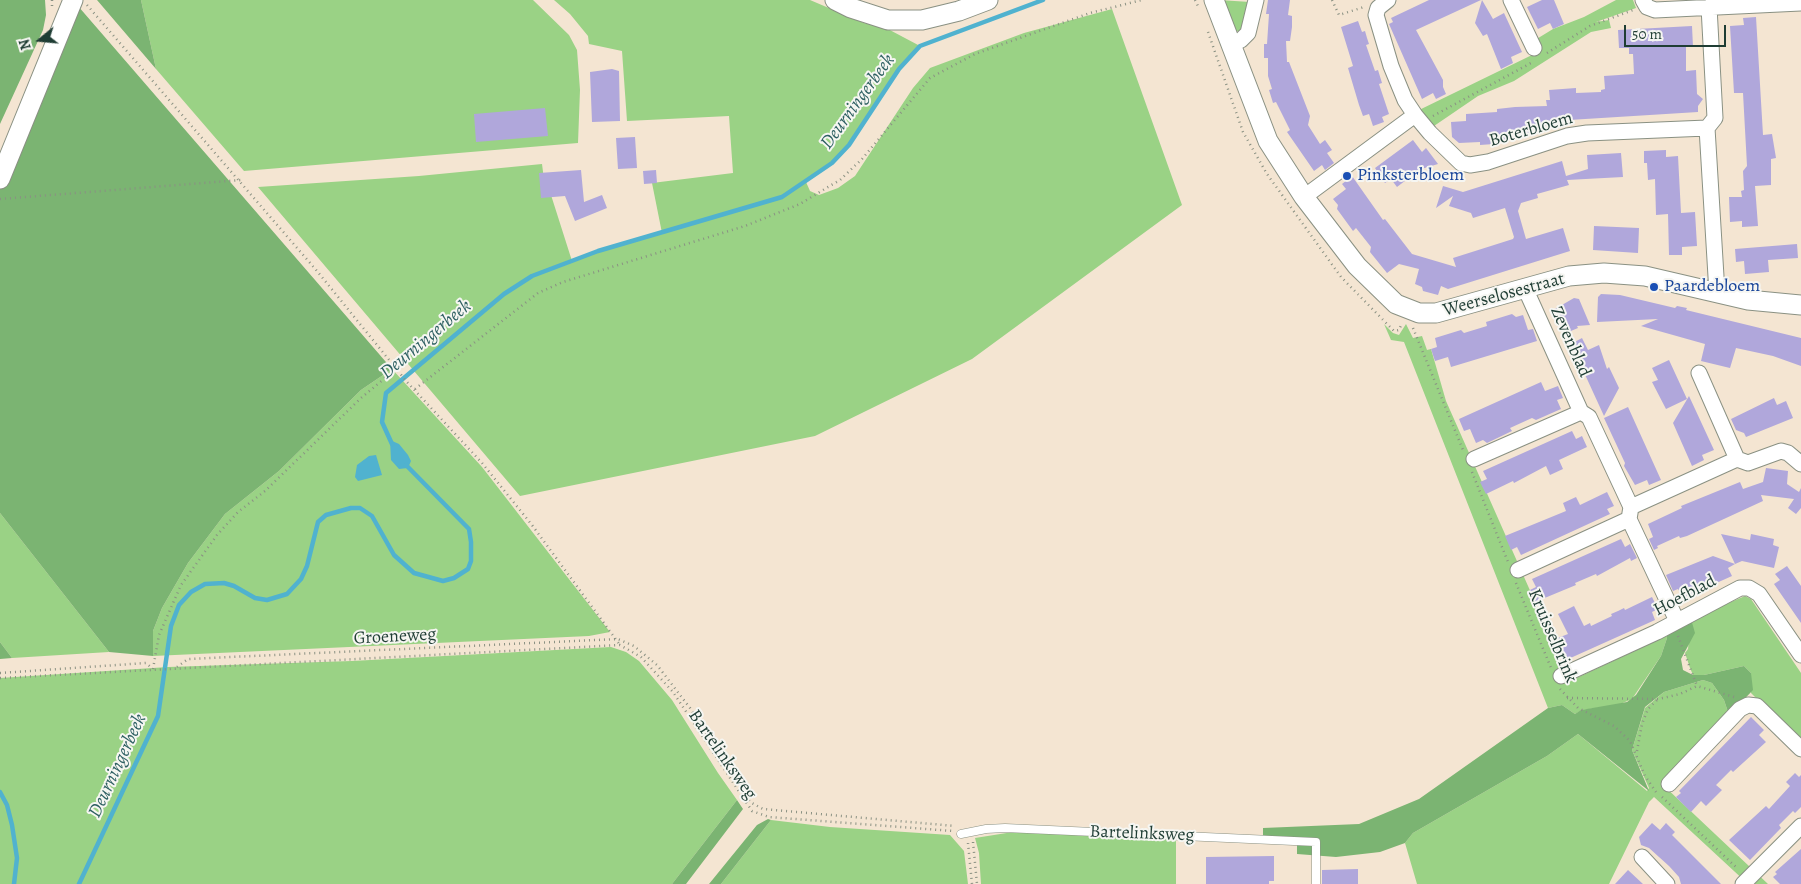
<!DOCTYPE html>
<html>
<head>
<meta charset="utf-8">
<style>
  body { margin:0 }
  #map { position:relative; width:1801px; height:884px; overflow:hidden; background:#f4e5d2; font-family:Alegreya,serif }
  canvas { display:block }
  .north { position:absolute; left:15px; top:15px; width:50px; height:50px; -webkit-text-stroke:4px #f6f6f2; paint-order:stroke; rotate:253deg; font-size:14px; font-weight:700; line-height:20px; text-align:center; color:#1f3d34 }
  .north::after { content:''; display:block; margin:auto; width:18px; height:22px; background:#1f3d34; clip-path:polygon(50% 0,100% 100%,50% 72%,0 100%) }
  .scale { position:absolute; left:1624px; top:25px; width:102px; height:22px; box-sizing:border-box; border:2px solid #1f3d34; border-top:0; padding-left:6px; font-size:15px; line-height:18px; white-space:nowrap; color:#1f3d34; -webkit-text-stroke:4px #f6f6f2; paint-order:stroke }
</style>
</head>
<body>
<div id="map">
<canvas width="1801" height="884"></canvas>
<div class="north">N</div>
<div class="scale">50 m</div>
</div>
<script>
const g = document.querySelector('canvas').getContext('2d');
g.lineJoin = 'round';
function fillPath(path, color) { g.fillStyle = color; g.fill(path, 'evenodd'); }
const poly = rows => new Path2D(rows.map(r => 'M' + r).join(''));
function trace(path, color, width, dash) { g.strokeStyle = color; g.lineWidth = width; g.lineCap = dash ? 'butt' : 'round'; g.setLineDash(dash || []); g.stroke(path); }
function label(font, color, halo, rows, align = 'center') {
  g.font = font + ' Alegreya,serif'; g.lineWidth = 4; g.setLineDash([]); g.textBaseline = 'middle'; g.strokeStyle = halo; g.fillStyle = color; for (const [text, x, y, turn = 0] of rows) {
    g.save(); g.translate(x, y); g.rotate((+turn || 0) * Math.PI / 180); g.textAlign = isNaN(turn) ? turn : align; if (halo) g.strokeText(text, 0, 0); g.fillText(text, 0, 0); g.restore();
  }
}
const green = poly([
  [141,0,533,0,569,35,577,50,580,90,578,143,244,171,156,69],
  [554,0,810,0,864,23,886,28,920,46,899,69,849,145,832,163,806,182,810,191,819,195,838,188,855,176,913,88,930,68,1024,33,1112,9,1182,205,972,359,815,436,520,496,258,187,419,176,542,164,546,195,551,195,572,261,598,251,662,233,652,183,733,173,729,116,627,121,622,51,589,44,588,36,570,14],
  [1219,0,1250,2,1248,21,1240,31,1233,31],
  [1616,0,1633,0,1636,8,1596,22,1609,20,1611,28,1591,32,1514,81,1478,96,1434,126,1423,115,1415,112,1532,55,1535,40,1553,29,1584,17],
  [1384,324,1393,333,1399,335,1406,324,1413,338,1422,336,1427,350,1431,349,1446,401,1536,604,1568,682,1660,639,1666,631,1667,638,1661,656,1632,699,1618,705,1582,710,1575,714,1562,705,1548,708,1404,342,1391,340],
  [392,369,482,467,610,632,589,636,153,656,153,631,162,608,188,563,225,514,279,471,361,390],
  [0,513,109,652,12,658,0,642],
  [1745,596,1751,599,1801,673,1801,743,1751,693,1751,673,1744,666,1704,675,1693,675,1690,668,1685,653,1688,649,1691,619],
  [611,647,626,652,639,661,672,700,718,773,737,800,672,884,0,884,0,678,168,667,352,661],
  [1703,680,1712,683,1724,700,1729,715,1662,784,1768,884,1748,884,1654,797,1649,802,1609,884,1417,884,1405,843,1413,833,1547,756,1578,734,1647,791,1649,788,1632,750,1645,708,1664,692],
  [771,820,830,827,950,835,964,851,968,884,721,884],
  [1013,832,1176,840,1176,884,981,884,979,853,975,838]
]);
const forest = poly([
  [0,0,45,0,46,15,43,30,0,124],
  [97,0,141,0,156,69],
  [78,6,392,369,361,390,279,471,225,514,188,563,162,608,153,631,153,656,109,652,0,513,0,187],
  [1691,619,1695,633,1681,659,1683,670,1693,675,1704,675,1744,666,1751,673,1753,690,1729,715,1724,700,1712,683,1703,680,1664,692,1645,707,1632,750,1649,791,1578,734,1547,756,1413,833,1405,843,1380,852,1336,857,1297,854,1297,838,1263,837,1263,828,1359,824,1419,799,1548,708,1562,705,1575,714,1581,710,1627,702,1636,695,1661,656,1667,638,1666,631],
  [0,642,12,658,0,659],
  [737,800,743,809,686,884,672,884],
  [768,819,771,820,721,884,709,884,757,825]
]);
const water = poly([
  [390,440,399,444,408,455,411,461,408,468,399,469,391,460],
  [376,455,382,475,358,481,355,477,357,465,369,456]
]);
const stream = poly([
  [392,444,382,422,386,393,504,294,532,276,598,251,782,197,832,163,849,145,899,69,920,46,1043,0],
  [0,792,7,805,12,825,17,858,14,884],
  [79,884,158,716,171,626,179,605,191,592,205,584,224,583,234,586,255,598,267,600,287,594,301,579,307,566,318,522,326,515,351,508,360,508,372,516,394,555,414,573,443,581,454,578,468,569,471,561,471,542,469,529,406,465]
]);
const building = poly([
  [1268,0,1290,0,1288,15,1292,16,1292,27,1290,41,1286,41,1287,62,1289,62,1310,116,1308,125,1320,144,1325,140,1332,150,1327,153,1334,163,1325,170,1322,165,1314,171,1287,132,1290,130,1276,102,1273,103,1269,90,1272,89,1268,76,1268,58,1264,58,1264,44,1267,44,1269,14,1266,14],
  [1429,0,1481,0,1416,30,1443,80,1443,87,1446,94,1436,99,1433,93,1422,99,1389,24,1393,22,1391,18],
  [1482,0,1493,19,1504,13,1522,52,1511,57,1513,63,1501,69,1487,34,1483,36,1475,23],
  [1542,0,1554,0,1564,24,1553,29,1550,23,1538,29,1527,7],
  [1756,17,1763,135,1772,134,1776,158,1771,159,1771,185,1755,186,1758,226,1742,227,1742,221,1730,222,1729,197,1742,197,1741,191,1744,190,1743,171,1747,166,1743,93,1734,93,1730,26,1744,25,1743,18],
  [1358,21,1362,32,1365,31,1367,38,1369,44,1366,45,1375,71,1378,70,1382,83,1379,84,1389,114,1382,117,1384,122,1373,126,1369,114,1363,116,1359,105,1348,68,1353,66,1341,27],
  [1692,26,1693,47,1686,47,1686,71,1696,70,1697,94,1703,99,1698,106,1698,112,1553,121,1553,125,1528,127,1529,133,1510,134,1511,139,1506,139,1508,143,1480,145,1480,142,1459,143,1452,137,1451,122,1466,121,1466,114,1497,112,1497,109,1515,107,1547,106,1546,100,1550,100,1549,90,1576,88,1576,93,1601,92,1601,90,1605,89,1604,76,1634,74,1633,54,1629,54,1629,48,1619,48,1618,30],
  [612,69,619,71,620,121,592,122,590,72],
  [545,108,548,136,476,142,474,114],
  [635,137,637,168,618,169,616,138],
  [1413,140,1422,152,1426,148,1438,164,1408,173,1410,177,1397,187,1391,179,1385,183,1375,168],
  [1666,150,1666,157,1678,156,1681,213,1695,212,1697,246,1682,247,1682,255,1669,255,1668,214,1656,215,1655,179,1648,180,1647,163,1644,163,1644,151],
  [1621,153,1623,177,1567,180,1569,185,1537,194,1538,198,1521,203,1518,211,1526,239,1563,228,1570,251,1448,289,1441,286,1438,295,1423,291,1422,287,1415,284,1419,269,1399,264,1387,273,1370,252,1371,247,1356,228,1353,231,1337,209,1338,205,1333,199,1346,189,1342,184,1352,176,1383,220,1385,219,1412,254,1456,267,1453,258,1513,239,1514,237,1505,208,1473,218,1471,213,1449,206,1453,196,1436,208,1443,186,1463,192,1562,161,1566,176,1588,169,1587,155],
  [581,170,584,202,602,195,607,208,575,221,565,196,541,198,539,173],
  [656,170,657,183,644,184,643,171],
  [1594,226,1639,228,1638,253,1593,250],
  [1797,244,1798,258,1768,260,1769,272,1745,274,1744,261,1736,262,1735,249],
  [1601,294,1620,295,1675,308,1677,306,1687,308,1686,310,1801,338,1801,366,1773,356,1736,348,1730,368,1701,361,1705,344,1641,326,1658,319,1597,322,1598,297],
  [1574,298,1579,299,1590,325,1577,326,1578,328,1566,333,1555,309],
  [1512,314,1516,317,1523,315,1528,330,1533,329,1537,341,1451,367,1448,357,1435,361,1431,349,1437,347,1435,338,1461,330,1464,333,1487,326,1486,322],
  [1582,338,1588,350,1599,345,1607,369,1609,367,1619,388,1604,416,1571,344],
  [1669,360,1687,399,1666,409,1652,382,1658,380,1652,368],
  [1541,382,1545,391,1558,386,1563,398,1557,400,1561,409,1536,420,1532,418,1510,428,1512,431,1487,443,1483,440,1476,443,1470,429,1464,431,1459,419],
  [1689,396,1714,450,1702,455,1704,460,1692,466,1673,423],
  [1774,398,1777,405,1786,401,1793,418,1746,437,1744,433,1736,430,1731,419],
  [1628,407,1661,480,1649,485,1647,480,1635,485,1624,466,1625,463,1604,418],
  [1572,431,1576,439,1582,436,1587,447,1559,460,1563,469,1550,475,1546,466,1514,483,1513,481,1486,494,1480,482,1487,479,1483,471],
  [1766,468,1788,471,1787,484,1799,492,1801,488,1801,508,1796,514,1788,508,1794,499,1761,495,1763,501,1687,536,1680,538,1679,536,1657,546,1658,548,1654,550,1649,539,1653,537,1648,524,1682,508,1681,506,1740,482,1743,489,1763,482],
  [1607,492,1614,506,1607,509,1610,514,1521,555,1517,547,1511,550,1505,536,1566,511,1563,503,1576,497,1580,505],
  [1721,534,1750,540,1751,534,1774,539,1773,545,1779,547,1774,568,1742,561,1735,564],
  [1621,539,1625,547,1630,544,1637,558,1631,561,1630,558,1597,576,1596,574,1575,583,1576,585,1535,602,1530,590,1536,587,1532,579],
  [1713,556,1735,564,1728,568,1732,576,1683,598,1678,589,1673,591,1666,575],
  [1787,566,1801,586,1801,623,1774,584,1780,580,1775,574],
  [1652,597,1658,609,1652,612,1655,620,1566,660,1563,652,1557,655,1550,641,1568,634,1558,614,1574,606,1584,626,1590,623,1591,626,1612,616,1611,614,1618,611,1624,608,1625,610],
  [1751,717,1764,730,1759,735,1766,742,1733,772,1731,770,1716,785,1722,790,1706,806,1701,801,1691,812,1676,797,1681,793,1679,791],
  [1795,773,1799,777,1801,775,1801,807,1795,813,1793,811,1779,825,1781,828,1750,860,1729,840,1766,806,1769,809,1790,786,1786,782],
  [1652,823,1660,830,1666,823,1675,832,1672,835,1721,884,1681,884,1679,877,1669,866,1649,848,1641,845,1639,837],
  [1801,849,1801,884,1780,884,1773,877,1777,874,1775,872],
  [1274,856,1274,881,1269,881,1269,884,1206,884,1206,857],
  [1358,869,1358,884,1322,884,1322,870],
  [1628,870,1643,884,1615,884]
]);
const path = poly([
  [52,0,52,8],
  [1195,0,1198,6],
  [1332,0,1339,15,1364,7],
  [87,5,317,271,407,382,482,463,532,525,620,645],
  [1208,32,1243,132,1267,174,1341,277,1394,331,1399,330,1402,323],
  [1547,53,1590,26,1633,10],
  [1433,116,1531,63],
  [0,199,241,180],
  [1413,328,1463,450],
  [415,389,538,293,563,282,745,226,800,204,823,190,840,180,862,159,930,78,975,54,1090,13,1142,0],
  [1472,472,1508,562],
  [1516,583,1551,668],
  [1678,636,1697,686],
  [177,667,188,659,618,639,634,646,657,665,690,708,750,802,763,809,955,826],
  [153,669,159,635,181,585,217,535,238,512,265,491,361,398,396,369],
  [0,673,146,663,152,668],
  [0,678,620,645,641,657,673,692,752,811,769,817,953,831],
  [1560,689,1578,708,1614,726,1630,741,1645,776,1656,792],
  [1567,698,1659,699,1680,694,1697,686,1734,697],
  [1637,751,1642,724,1648,709,1657,700],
  [1662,797,1738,869],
  [973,842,977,884],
  [968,843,972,884]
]);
const service = poly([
  [961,834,986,829,1005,828,1316,842,1316,884]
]);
const minor = poly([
  [1511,0,1534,48],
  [1643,0,1647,7,1655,10,1801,3],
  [1709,7,1715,118,1707,128,1717,293],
  [1231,45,1241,40,1248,33,1256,0],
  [1415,115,1430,133,1461,163,1470,165,1488,162,1567,136,1587,133,1707,128],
  [1304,197,1415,115,1405,100,1391,66,1376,15,1378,8,1388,0],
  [1525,288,1581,412,1589,417,1631,507,1629,519,1677,621],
  [1699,373,1737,459],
  [1474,459,1581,412],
  [1631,507,1737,459,1748,463,1781,451,1788,453,1801,464],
  [1518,570,1629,519],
  [1561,676,1657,632,1740,588,1749,588,1759,594,1801,655],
  [1669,784,1740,709,1748,705,1757,706,1801,749],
  [1642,857,1667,884],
  [1743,884,1801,826]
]);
const tertiary = poly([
  [835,0,851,8,888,20,922,20,959,11,988,0],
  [1214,0,1268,141,1304,197,1357,266,1396,304,1419,313,1436,313,1569,276,1604,273,1645,276,1748,300,1801,305],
  [0,179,73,0]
]);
const markers = [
  [1347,176,5,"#1a4fb4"],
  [1654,287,5,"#1a4fb4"]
];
const streetNames = [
  ["Boterbloem",1531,130,-16],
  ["Weerselosestraat",1504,295,-15],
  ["Zevenblad",1570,342,66],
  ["Hoefblad",1685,596,-28],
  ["Kruisselbrink",1552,636,67],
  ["Groeneweg",395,637,-3],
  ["Bartelinksweg",722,755,55],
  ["Bartelinksweg",1142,834,2]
];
const transitNames = [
  ["Pinksterbloem",1357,176],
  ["Paardebloem",1664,287]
];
const waterNames = [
  ["Deurningerbeek",858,102,-54],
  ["Deurningerbeek",426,340,-40],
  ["Deurningerbeek",118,766,-65]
];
fillPath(green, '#9ad285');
fillPath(forest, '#7bb472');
fillPath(water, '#50b2cf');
trace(stream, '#50b2cf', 4.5);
fillPath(building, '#b0a7db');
trace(service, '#8a9183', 9);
trace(minor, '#8a9183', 17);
trace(tertiary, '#8a9183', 21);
trace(path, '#8a9183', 2.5, [1, 4]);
trace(service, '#fff', 8);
trace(minor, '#fff', 15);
trace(tertiary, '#fff', 19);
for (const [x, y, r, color] of markers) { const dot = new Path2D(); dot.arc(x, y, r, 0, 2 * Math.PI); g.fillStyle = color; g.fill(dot); trace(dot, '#f6f6f2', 2); }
label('18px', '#1f3d34', '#f6f6f2', streetNames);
label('18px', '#164399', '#f6f6f2', transitNames, 'left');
label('italic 19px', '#2e6062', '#f6f6f2', waterNames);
</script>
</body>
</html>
